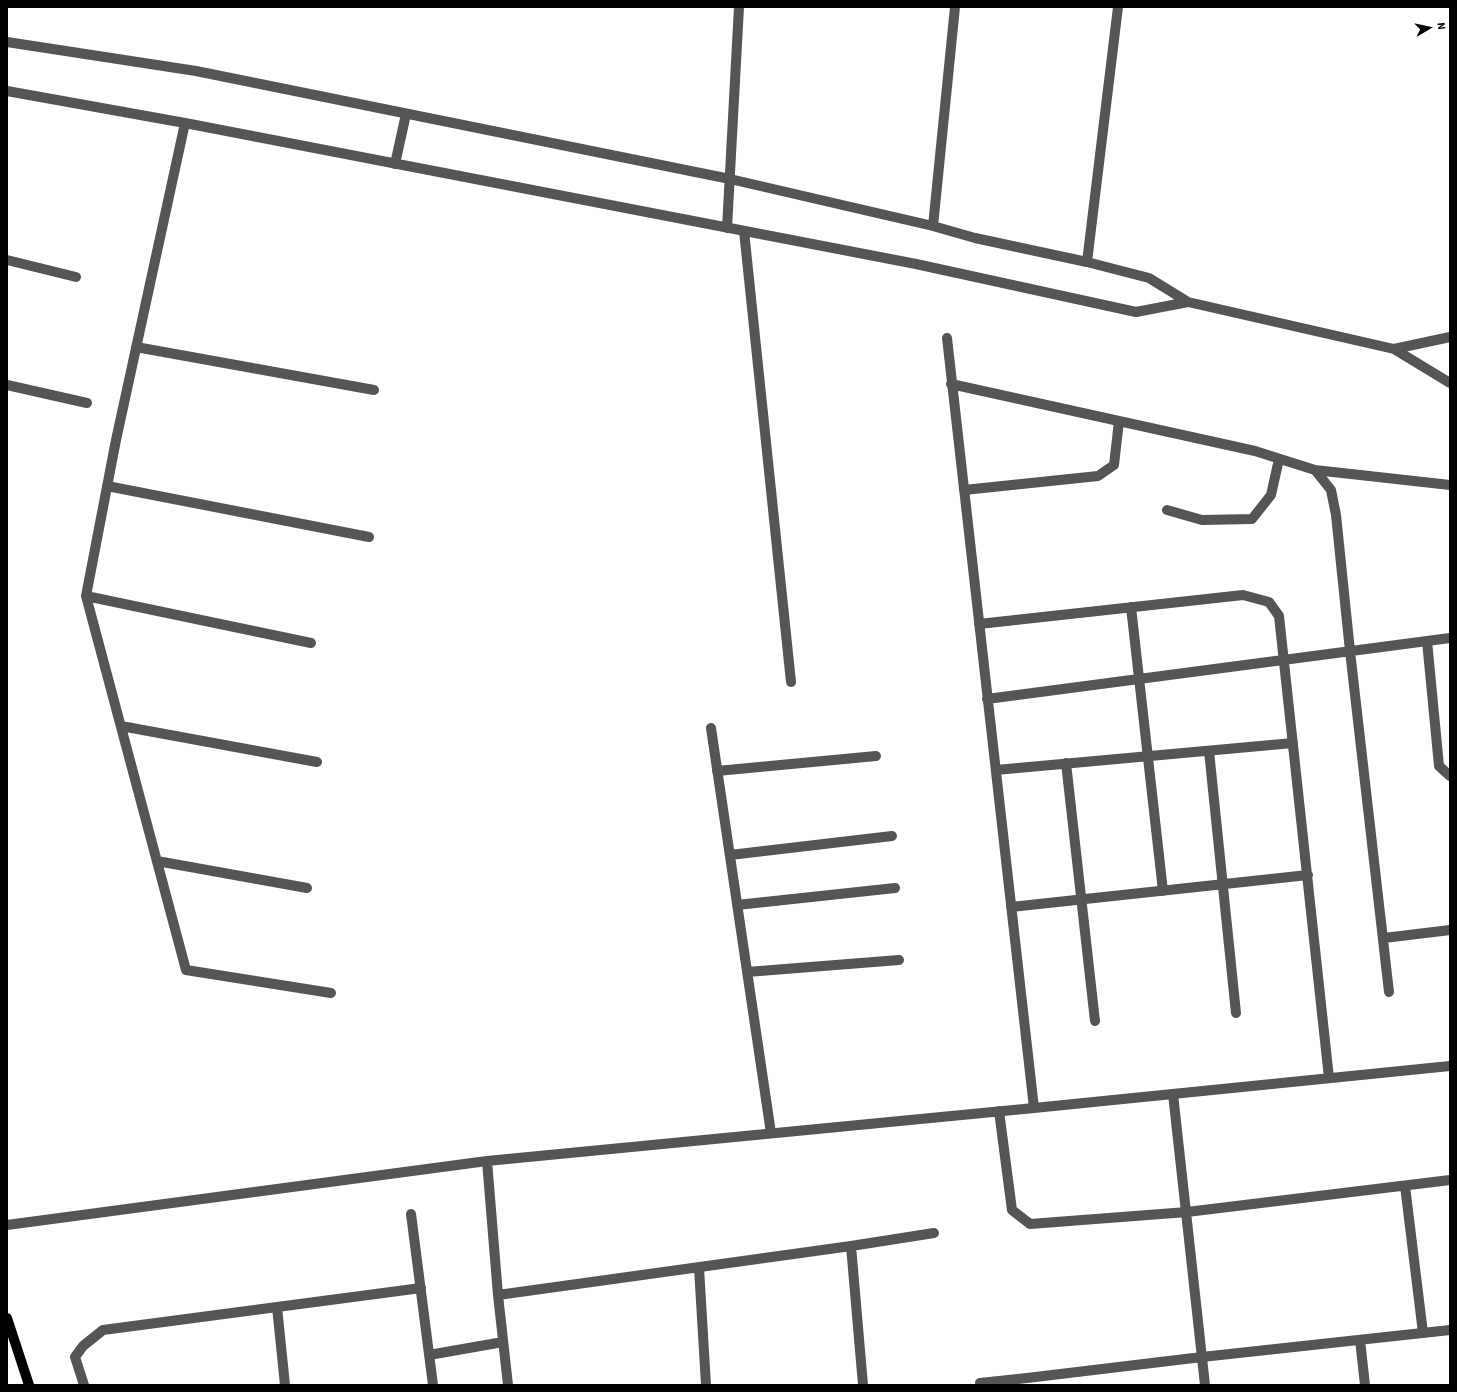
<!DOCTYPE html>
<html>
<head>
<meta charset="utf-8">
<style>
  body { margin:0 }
  #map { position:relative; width:1457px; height:1392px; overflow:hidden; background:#fff; font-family:"Source Sans 3",sans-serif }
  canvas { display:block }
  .frame { position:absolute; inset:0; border:8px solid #000; pointer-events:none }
  .north { position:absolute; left:1409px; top:8px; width:40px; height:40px; -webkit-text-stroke:3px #fff; paint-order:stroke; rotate:81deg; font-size:11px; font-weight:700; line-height:16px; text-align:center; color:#000 }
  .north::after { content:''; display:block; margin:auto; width:14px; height:18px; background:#000; clip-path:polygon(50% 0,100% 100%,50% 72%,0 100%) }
</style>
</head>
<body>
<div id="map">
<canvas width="1457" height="1392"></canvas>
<div class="frame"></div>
<div class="north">N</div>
</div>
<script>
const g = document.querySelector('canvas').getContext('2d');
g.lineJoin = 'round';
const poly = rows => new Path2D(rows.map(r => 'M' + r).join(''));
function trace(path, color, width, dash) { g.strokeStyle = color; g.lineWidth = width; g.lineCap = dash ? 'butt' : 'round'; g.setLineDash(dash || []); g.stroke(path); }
const minor = poly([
  [7,42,196,71,730,179,933,226,975,238,1087,262,1149,278,1188,302,1394,349,1450,383],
  [7,91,185,123,916,264,1136,312,1188,302],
  [185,123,116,440,86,596,186,970,331,993],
  [395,164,406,114],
  [933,226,955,7],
  [727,228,739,7],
  [744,231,791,682],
  [7,260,76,277],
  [1087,262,1118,7],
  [947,338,1034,1108],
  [136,347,374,390],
  [1394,349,1450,337],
  [951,384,1255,451,1315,470,1331,490,1336,515,1350,651,1389,992],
  [7,385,87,403],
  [1315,470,1450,485],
  [107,486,369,537],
  [964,490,1098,476,1114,465,1119,421],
  [1167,510,1202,520,1252,519,1271,495,1279,459],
  [86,596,311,643],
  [1131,607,1163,891],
  [979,624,1243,595,1269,602,1279,616,1329,1078],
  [1427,641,1439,766,1450,776],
  [987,699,1450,638],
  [121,726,317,762],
  [711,728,771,1133],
  [1209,751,1236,1013],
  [1066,763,1095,1021],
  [996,770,1293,743],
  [717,771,876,756],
  [730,855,892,836],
  [157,861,307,888],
  [737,905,895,888],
  [1011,907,1308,875],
  [1384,938,1450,930],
  [747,972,899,960],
  [1173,1094,1205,1385],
  [999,1111,1012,1210,1030,1224,1187,1212,1450,1180],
  [487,1161,498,1295,508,1385],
  [1405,1186,1423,1333],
  [411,1214,433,1385],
  [7,1225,487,1161,1034,1108,1450,1066],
  [851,1246,863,1385],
  [699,1268,706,1385],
  [498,1295,851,1246,934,1233],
  [277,1307,285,1385],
  [1360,1340,1365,1385],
  [429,1355,503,1342],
  [980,1383,1027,1378,1202,1357,1450,1330],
  [84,1385,75,1357,83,1346,103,1330,421,1288]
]);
const major = poly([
  [7,1318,29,1385]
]);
trace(minor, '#555', 10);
trace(major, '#000', 10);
</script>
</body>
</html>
